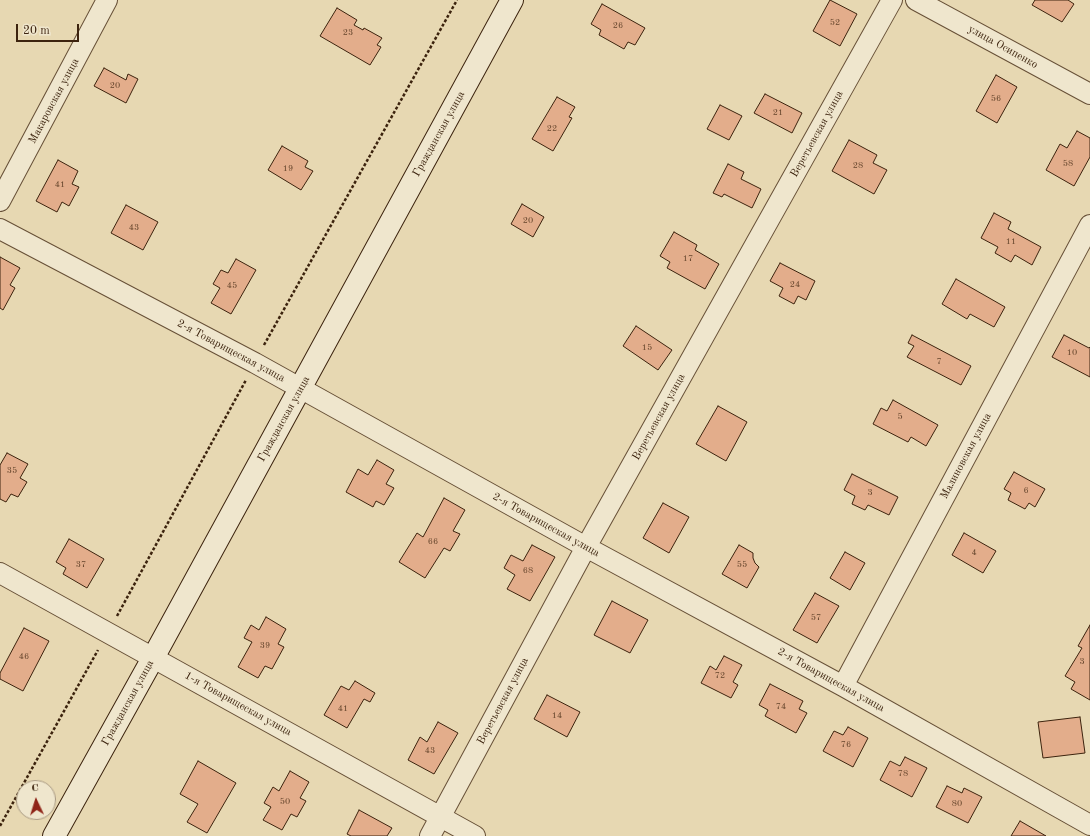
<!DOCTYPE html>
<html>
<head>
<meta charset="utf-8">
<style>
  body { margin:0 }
  #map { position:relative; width:1090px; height:836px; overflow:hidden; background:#e7d8b2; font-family:"Old Standard TT",serif }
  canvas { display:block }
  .north { position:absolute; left:16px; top:780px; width:40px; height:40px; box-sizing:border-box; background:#efe6cd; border:1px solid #a79881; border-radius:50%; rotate:356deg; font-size:11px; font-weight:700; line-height:16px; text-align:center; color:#3c230e }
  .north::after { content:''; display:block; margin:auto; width:14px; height:18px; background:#8f2418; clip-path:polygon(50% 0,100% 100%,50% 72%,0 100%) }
  .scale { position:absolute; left:16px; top:24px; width:63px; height:18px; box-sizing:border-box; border:2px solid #3c230e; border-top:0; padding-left:5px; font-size:12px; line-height:14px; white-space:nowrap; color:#3c230e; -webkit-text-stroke:3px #efe6cd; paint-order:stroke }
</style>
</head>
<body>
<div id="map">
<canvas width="1090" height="836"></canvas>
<div class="north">С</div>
<div class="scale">20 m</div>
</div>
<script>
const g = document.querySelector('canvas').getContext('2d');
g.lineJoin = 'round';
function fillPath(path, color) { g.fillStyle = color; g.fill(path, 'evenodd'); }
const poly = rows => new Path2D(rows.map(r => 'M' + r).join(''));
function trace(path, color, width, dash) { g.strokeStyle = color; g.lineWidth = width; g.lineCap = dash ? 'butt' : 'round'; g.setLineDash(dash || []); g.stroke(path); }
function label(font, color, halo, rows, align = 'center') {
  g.font = font + ' "Old Standard TT",serif'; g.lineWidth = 3; g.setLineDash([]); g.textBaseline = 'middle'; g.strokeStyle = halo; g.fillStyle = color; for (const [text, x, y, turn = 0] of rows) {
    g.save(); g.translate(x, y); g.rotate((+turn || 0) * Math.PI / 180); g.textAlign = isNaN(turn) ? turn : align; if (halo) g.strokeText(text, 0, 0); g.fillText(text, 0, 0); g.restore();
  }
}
const building = poly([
  [830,0,857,14,840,46,813,31,830,0],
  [1035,0,1068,0,1074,4,1062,22,1032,5,1035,0],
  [602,4,645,28,635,45,628,42,624,49,599,35,601,30,591,24,602,4],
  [337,8,357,20,354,25,363,30,364,28,382,38,377,45,381,47,370,65,320,36,337,8],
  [104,68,126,80,128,74,138,79,126,103,94,86,104,68],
  [996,75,1017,87,997,123,976,111,996,75],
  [765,94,802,113,792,133,754,113,765,94],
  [557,97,575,107,569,117,572,118,553,151,532,139,557,97],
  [720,105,742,116,729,140,707,129,720,105],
  [1077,131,1090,138,1090,157,1074,186,1046,170,1060,144,1067,148,1077,131],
  [849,140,877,155,873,163,887,170,874,194,832,171,849,140],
  [282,146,308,161,305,167,313,171,301,190,268,170,282,146],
  [58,160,78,171,72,184,79,187,69,206,62,202,57,212,36,201,58,160],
  [728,164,744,172,741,179,761,189,752,208,724,194,722,197,713,193,728,164],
  [522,204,544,217,533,237,511,224,522,204],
  [126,205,158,222,143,250,111,233,126,205],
  [994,213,1011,222,1008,229,1041,247,1032,265,1015,255,1011,262,995,253,998,247,981,238,994,213],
  [674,232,697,245,695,250,719,264,705,289,667,268,670,262,660,256,674,232],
  [0,257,20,268,10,285,15,288,3,310,0,308,0,257],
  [236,259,256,270,231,314,211,303,220,288,213,284,221,270,228,273,236,259],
  [780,263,815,281,806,300,798,296,794,304,779,296,783,288,770,281,780,263],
  [956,279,1005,307,994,327,970,314,967,319,942,304,956,279],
  [636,326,672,350,658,370,623,346,636,326],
  [912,335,971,366,961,385,907,357,914,346,908,343,912,335],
  [1064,335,1089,348,1090,347,1090,377,1052,357,1064,335],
  [893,400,938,425,926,446,911,437,908,442,873,424,881,408,887,411,893,400],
  [718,406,747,422,726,461,696,444,718,406],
  [7,453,28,464,20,478,27,482,18,497,11,494,6,502,0,499,0,465,7,453],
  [377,460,394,470,386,484,394,488,384,505,376,501,373,507,346,492,358,469,368,475,377,460],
  [1014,472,1045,489,1035,507,1029,503,1025,509,1008,500,1011,493,1004,489,1014,472],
  [852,474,898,497,889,515,868,505,865,510,852,504,855,496,844,490,852,474],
  [444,498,465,510,453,531,460,534,450,551,444,548,425,578,399,562,417,533,423,537,444,498],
  [663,503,689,517,669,553,643,538,663,503],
  [964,533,996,551,983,573,952,555,964,533],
  [69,539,104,559,87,588,63,574,66,568,56,562,69,539],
  [532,545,555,557,530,601,507,589,515,575,504,568,511,555,523,561,532,545],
  [739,545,753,553,753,558,755,563,759,567,747,588,722,574,739,545],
  [845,552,865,563,850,590,830,578,845,552],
  [815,593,839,606,817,643,793,630,815,593],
  [612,601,648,620,630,653,594,635,612,601],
  [266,617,286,629,278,644,284,647,272,669,265,666,258,678,238,667,252,642,244,638,251,625,259,630,266,617],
  [1090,625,1090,700,1071,689,1075,682,1065,676,1082,648,1078,646,1090,625],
  [24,628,49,641,23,691,0,679,0,673,24,628],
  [724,656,742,665,733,682,738,685,731,698,701,683,710,666,716,670,724,656],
  [355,681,375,693,370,702,364,699,347,728,324,715,341,686,349,690,355,681],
  [770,684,803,701,799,709,807,713,796,733,765,716,768,710,759,705,770,684],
  [547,695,580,712,567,737,534,719,547,695],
  [1080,717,1085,753,1043,758,1038,722,1080,717],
  [438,722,458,733,434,774,408,760,420,737,427,742,438,722],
  [848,727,868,738,853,767,823,751,834,731,843,735,848,727],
  [905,757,927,768,912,797,880,780,890,761,900,766,905,757],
  [198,761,236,783,207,833,187,822,198,804,180,794,198,761],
  [290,771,309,782,300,798,306,801,297,817,291,814,282,830,263,820,271,807,264,803,273,787,279,791,290,771],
  [947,786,962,793,964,788,982,797,968,823,936,807,947,786],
  [359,810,392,828,387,836,351,836,347,834,359,810],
  [1020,821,1046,836,1011,836,1020,821]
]);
const path = poly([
  [264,345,457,0],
  [117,616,246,380],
  [0,826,98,650]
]);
const street = poly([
  [916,0,1090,94],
  [0,201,107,0],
  [0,229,255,363,586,547,843,686,1090,825],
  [0,573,475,836],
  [843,686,1090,225],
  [430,836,586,547,892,0]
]);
const secondary = poly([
  [54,836,153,658,512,0]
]);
const numberNames = [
  ["52",835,23],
  ["26",618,26],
  ["23",348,33],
  ["20",115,86],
  ["56",996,99],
  ["21",778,113],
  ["22",552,129],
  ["58",1068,164],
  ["28",858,166],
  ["19",288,169],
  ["41",60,185],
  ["20",528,221],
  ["43",134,228],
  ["11",1011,242],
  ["17",688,259],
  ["24",795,285],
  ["45",232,286],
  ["15",647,348],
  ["10",1072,353],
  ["7",939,362],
  ["5",900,417],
  ["35",12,471],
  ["6",1026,491],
  ["3",870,493],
  ["66",433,542],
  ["4",974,553],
  ["37",81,565],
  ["55",742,565],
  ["68",528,571],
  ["57",816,618],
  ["39",265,646],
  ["46",24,657],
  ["3",1082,662],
  ["72",720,676],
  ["74",781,707],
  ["41",343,709],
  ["14",557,716],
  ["76",846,745],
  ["43",430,751],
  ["78",903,774],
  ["50",285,802],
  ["80",957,804]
];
const streetNames = [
  ["улица Осипенко",1003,47,29],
  ["Макаровская улица",54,101,-62],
  ["Гражданская улица",439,134,-61],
  ["Веретьевская улица",817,134,-61],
  ["2-я Товарищеская улица",231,351,28],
  ["Веретьевская улица",659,417,-61],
  ["Гражданская улица",284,419,-61],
  ["Малиновская улица",966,456,-62],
  ["2-я Товарищеская улица",546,525,29],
  ["2-я Товарищеская улица",831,680,29],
  ["Веретьевская улица",503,701,-62],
  ["Гражданская улица",128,703,-61],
  ["1-я Товарищеская улица",238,704,29]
];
fillPath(building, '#e3ad8b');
trace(building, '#3c230e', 1);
trace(street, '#675037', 22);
trace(secondary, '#3c230e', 24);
trace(path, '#3c230e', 2.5, [3, 2]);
trace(street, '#efe6cd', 20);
trace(secondary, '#efe6cd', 22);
label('9px', '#66462d', null, numberNames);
label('11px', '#3c230e', '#efe6cd', streetNames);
</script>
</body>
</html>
